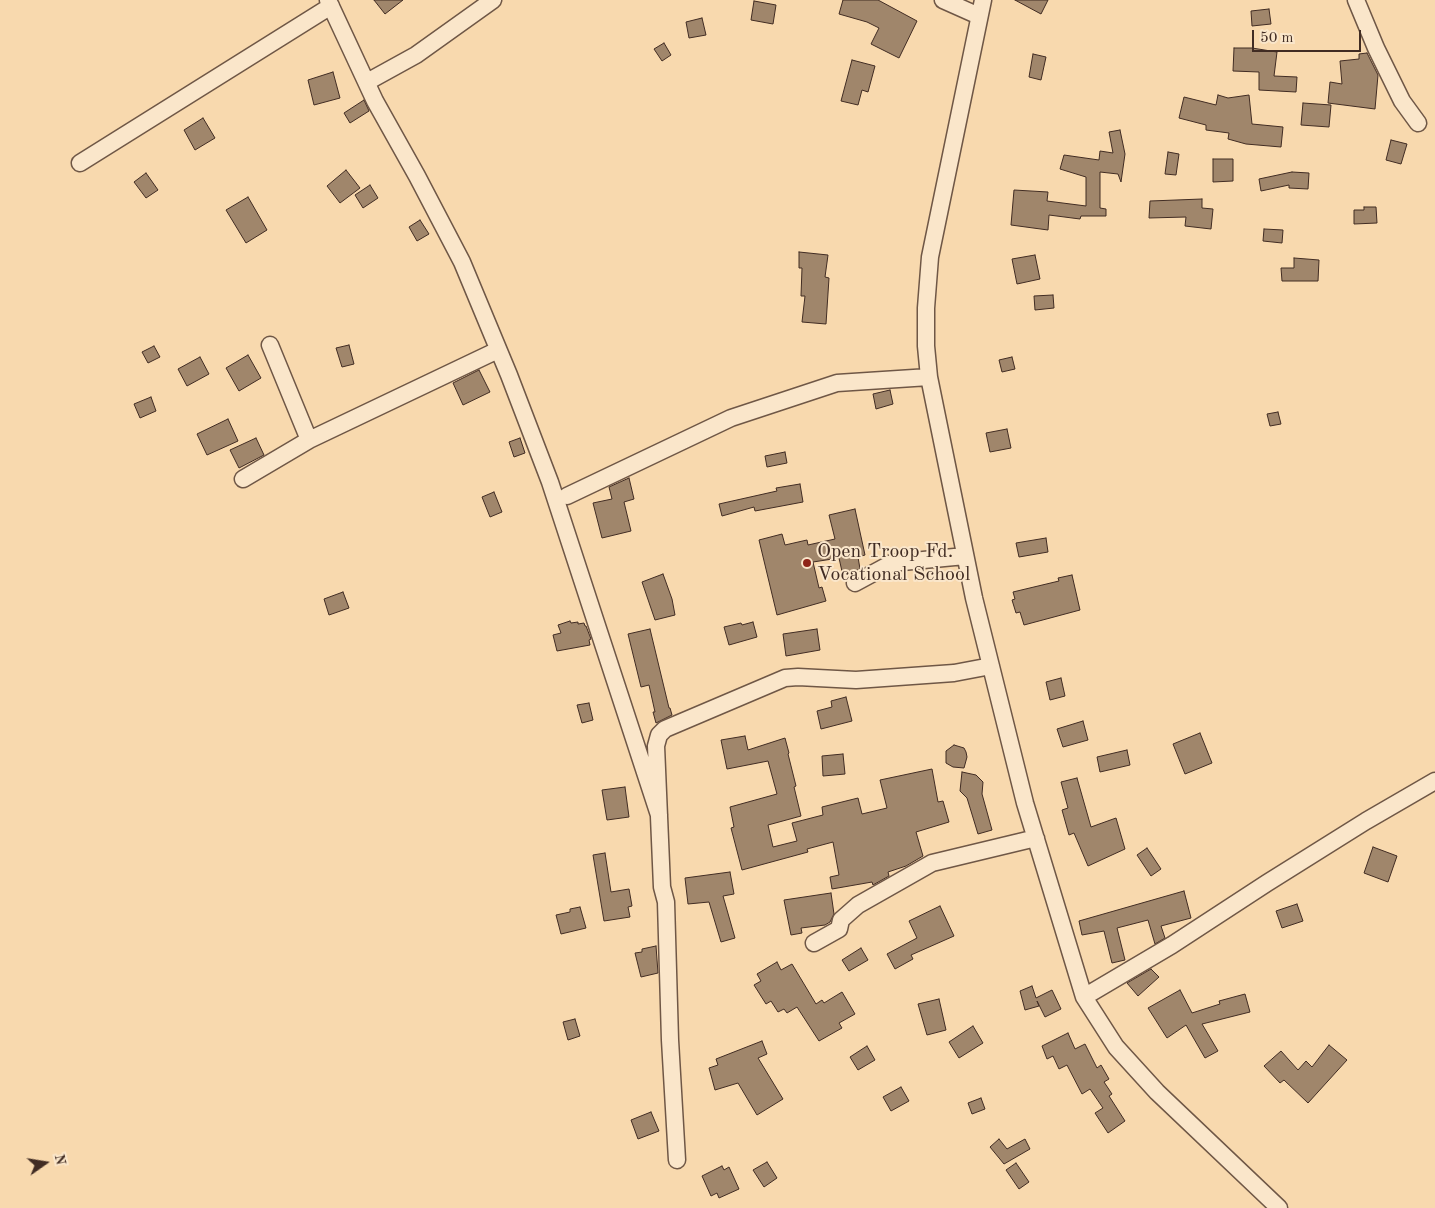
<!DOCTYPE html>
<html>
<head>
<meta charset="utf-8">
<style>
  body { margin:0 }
  #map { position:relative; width:1435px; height:1208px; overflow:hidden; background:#f8d9ae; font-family:"Old Standard TT",serif }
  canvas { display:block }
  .north { position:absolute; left:20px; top:1138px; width:50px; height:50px; -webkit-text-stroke:4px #fae6ca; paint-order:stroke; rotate:77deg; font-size:14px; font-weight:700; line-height:20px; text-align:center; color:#412c23 }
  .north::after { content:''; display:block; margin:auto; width:18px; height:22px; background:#412c23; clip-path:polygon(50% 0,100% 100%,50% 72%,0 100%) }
  .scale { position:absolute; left:1252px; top:30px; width:109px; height:22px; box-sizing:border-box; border:2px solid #412c23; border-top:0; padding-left:6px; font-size:15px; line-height:18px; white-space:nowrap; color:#412c23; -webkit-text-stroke:4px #fae6ca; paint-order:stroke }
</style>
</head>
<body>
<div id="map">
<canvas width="1435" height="1208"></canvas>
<div class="north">N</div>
<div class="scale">50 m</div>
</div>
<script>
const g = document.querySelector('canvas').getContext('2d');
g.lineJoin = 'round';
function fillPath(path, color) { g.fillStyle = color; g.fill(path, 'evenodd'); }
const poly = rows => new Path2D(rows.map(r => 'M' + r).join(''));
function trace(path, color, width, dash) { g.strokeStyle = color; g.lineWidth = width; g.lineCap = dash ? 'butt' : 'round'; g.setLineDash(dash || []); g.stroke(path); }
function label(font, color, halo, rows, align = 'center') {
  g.font = font + ' "Old Standard TT",serif'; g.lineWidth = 4; g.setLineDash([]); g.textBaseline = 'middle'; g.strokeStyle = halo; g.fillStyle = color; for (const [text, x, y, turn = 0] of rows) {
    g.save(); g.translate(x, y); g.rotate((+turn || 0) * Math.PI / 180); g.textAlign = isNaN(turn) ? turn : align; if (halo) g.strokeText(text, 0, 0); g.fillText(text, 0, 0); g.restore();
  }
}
const building = poly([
  [374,0,403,0,385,14,374,0],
  [843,0,878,0,917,21,899,58,871,44,879,28,867,22,839,14,843,0],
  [1015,0,1048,0,1041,14,1015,0],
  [754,1,776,5,773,24,751,20,754,1],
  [1269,9,1271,24,1252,26,1251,11,1269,9],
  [702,18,706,35,689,38,686,22,702,18],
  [664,43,671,55,662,61,654,49,664,43],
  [1234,48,1252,48,1277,52,1274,76,1297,77,1296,92,1259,90,1259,72,1233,71,1234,48],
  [1367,53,1378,75,1375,109,1328,103,1330,82,1342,84,1340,61,1359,59,1359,54,1367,53],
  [1033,54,1046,57,1041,80,1029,77,1033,54],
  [852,60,875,66,868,92,862,90,858,105,841,101,852,60],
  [333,72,340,98,314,105,308,80,333,72],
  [1218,95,1228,98,1249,95,1252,124,1283,127,1281,147,1246,144,1228,139,1229,133,1206,130,1206,125,1179,118,1184,97,1216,105,1218,95],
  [364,100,369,111,350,123,344,113,364,100],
  [1303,103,1331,105,1329,127,1301,125,1303,103],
  [203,118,215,138,195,150,184,130,203,118],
  [1120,130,1125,154,1121,182,1118,174,1100,172,1100,208,1106,209,1106,216,1081,216,1080,219,1049,215,1048,230,1011,225,1014,190,1048,192,1047,201,1086,206,1086,177,1060,169,1064,155,1099,160,1100,151,1113,153,1109,132,1120,130],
  [1391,140,1407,144,1401,164,1386,160,1391,140],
  [1168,152,1179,154,1176,175,1165,174,1168,152],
  [1213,159,1233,159,1233,181,1213,182,1213,159],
  [346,170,360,188,340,203,327,186,346,170],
  [1292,172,1309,173,1308,189,1289,188,1289,185,1261,191,1259,179,1292,172],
  [146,173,158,190,146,198,134,182,146,173],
  [370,185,378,198,363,208,355,195,370,185],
  [248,197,267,230,246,243,226,210,248,197],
  [1202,199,1202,208,1213,209,1211,229,1185,226,1186,217,1149,218,1150,201,1202,199],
  [1364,207,1376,207,1377,223,1354,224,1354,210,1364,210,1364,207],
  [420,220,429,234,417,241,409,227,420,220],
  [1264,229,1283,230,1282,243,1263,241,1264,229],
  [799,252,828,255,825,277,829,278,826,324,802,322,805,296,801,296,802,268,799,268,799,252],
  [1035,255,1040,279,1017,284,1012,259,1035,255],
  [1294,258,1319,260,1318,281,1282,281,1281,268,1294,268,1294,258],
  [1053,295,1054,308,1035,310,1034,296,1053,295],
  [349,345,354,364,342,367,336,348,349,345],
  [154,346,160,357,148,363,142,352,154,346],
  [248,355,261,378,239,391,226,368,248,355],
  [200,357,209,374,187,386,178,369,200,357],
  [1012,357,1015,369,1002,372,999,360,1012,357],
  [479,370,490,392,463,405,453,383,479,370],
  [890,390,893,404,876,409,873,394,890,390],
  [151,397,156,411,140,418,134,404,151,397],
  [1278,412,1281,424,1270,426,1267,414,1278,412],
  [228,419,238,441,207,455,197,434,228,419],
  [1007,429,1011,448,990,452,986,433,1007,429],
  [256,438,264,455,239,468,230,450,256,438],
  [520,438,525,453,514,457,509,442,520,438],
  [785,452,787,463,767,467,765,456,785,452],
  [629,478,634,499,624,502,631,531,602,538,593,503,612,499,609,487,629,478],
  [800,484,803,502,755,511,754,507,722,516,719,504,777,491,776,488,800,484],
  [494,492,502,512,490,517,482,497,494,492],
  [855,509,865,555,858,557,860,569,843,576,839,558,813,562,819,588,822,587,826,601,777,615,759,540,782,534,785,545,807,540,808,545,835,539,829,515,855,509],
  [1046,538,1048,552,1019,557,1016,543,1046,538],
  [663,574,672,599,675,615,655,620,642,582,663,574],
  [1072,575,1080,610,1024,625,1020,612,1016,613,1012,600,1015,599,1013,592,1059,581,1058,578,1072,575],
  [343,592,349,608,329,615,324,599,343,592],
  [570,621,571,623,578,622,578,624,584,623,585,626,586,626,591,639,589,640,590,645,557,651,553,635,561,633,558,625,570,621],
  [753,622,757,637,729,645,724,627,741,623,742,625,753,622],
  [650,629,669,708,670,708,672,715,656,723,653,712,655,712,649,685,641,687,628,634,650,629],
  [817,629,820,650,786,656,783,634,817,629],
  [1061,678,1065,696,1050,700,1046,682,1061,678],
  [846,697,852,721,821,729,817,711,832,707,831,701,846,697],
  [589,703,593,720,582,723,577,705,589,703],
  [1083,721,1088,740,1063,747,1057,729,1083,721],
  [1200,733,1212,763,1185,774,1173,744,1200,733],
  [745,736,748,750,785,738,789,753,788,754,796,786,794,787,801,816,768,825,773,847,797,841,792,823,823,815,822,807,858,798,862,814,887,808,880,780,932,769,938,802,943,801,949,822,916,832,923,856,906,866,888,872,889,876,873,885,872,882,832,889,830,877,839,875,833,842,807,849,808,852,742,870,731,828,734,827,730,807,777,794,768,761,727,769,721,740,745,736],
  [954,745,964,748,966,752,967,757,964,768,953,767,946,763,946,751,954,745],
  [1127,750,1130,765,1100,772,1097,757,1127,750],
  [843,754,845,774,823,776,822,756,843,754],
  [962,772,976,775,983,782,982,794,992,830,978,834,967,798,960,791,962,772],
  [1077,778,1091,827,1116,818,1125,849,1088,866,1074,833,1069,835,1062,810,1068,808,1061,782,1077,778],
  [625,787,629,817,607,820,602,790,625,787],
  [1373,847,1397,856,1388,882,1364,873,1373,847],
  [1147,848,1161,869,1151,876,1137,855,1147,848],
  [605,853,611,892,629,889,632,906,628,907,630,917,604,921,593,855,605,853],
  [730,872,734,894,723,896,735,938,721,942,709,902,688,904,685,878,730,872],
  [1184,891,1191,918,1161,926,1165,938,1155,944,1148,920,1117,928,1125,960,1112,963,1104,931,1082,935,1079,921,1184,891],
  [831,893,834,914,830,922,825,925,801,928,802,933,791,935,784,900,831,893],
  [1297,904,1303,921,1282,928,1276,911,1297,904],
  [940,906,954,936,911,955,913,959,895,969,887,954,917,938,909,921,940,906],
  [580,907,586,928,561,934,556,915,570,912,570,909,580,907],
  [656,946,658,973,641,977,635,953,642,952,642,949,656,946],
  [861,948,868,960,849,971,842,960,861,948],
  [777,962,781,970,792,964,816,1004,822,1000,824,1003,842,992,855,1014,839,1023,842,1028,819,1041,797,1007,787,1013,784,1009,778,1012,771,1001,766,1004,754,985,761,981,757,974,777,962],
  [1151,969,1159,977,1138,996,1127,983,1151,969],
  [1032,986,1036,998,1052,990,1061,1009,1045,1017,1037,1001,1039,1006,1025,1010,1020,991,1032,986],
  [1180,990,1192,1013,1220,1004,1219,1001,1245,994,1250,1012,1202,1024,1218,1051,1205,1058,1186,1025,1167,1038,1148,1008,1180,990],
  [939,999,946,1030,927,1035,918,1004,939,999],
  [575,1019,580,1036,568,1040,563,1022,575,1019],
  [973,1026,983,1043,959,1058,949,1042,973,1026],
  [1068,1033,1075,1049,1085,1044,1097,1068,1101,1065,1109,1079,1104,1082,1112,1094,1109,1096,1125,1121,1108,1133,1095,1113,1103,1108,1090,1089,1082,1094,1067,1065,1059,1069,1053,1056,1047,1059,1042,1046,1068,1033],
  [762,1041,767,1054,758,1058,783,1099,757,1115,738,1083,715,1090,709,1068,718,1065,716,1059,762,1041],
  [1329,1045,1347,1060,1308,1103,1284,1080,1280,1083,1264,1066,1281,1051,1298,1070,1306,1061,1312,1067,1329,1045],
  [867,1046,875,1060,858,1070,850,1057,867,1046],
  [901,1087,909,1101,891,1111,883,1097,901,1087],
  [981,1098,985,1109,972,1114,968,1103,981,1098],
  [651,1112,659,1131,638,1139,631,1120,651,1112],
  [999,1139,1007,1149,1025,1139,1030,1149,1004,1164,990,1147,999,1139],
  [767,1162,777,1178,764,1187,753,1170,767,1162],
  [1016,1163,1029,1182,1019,1189,1006,1170,1016,1163],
  [722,1166,724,1170,729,1167,739,1189,719,1198,717,1193,711,1196,702,1176,722,1166]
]);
const street = poly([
  [328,0,375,101,417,176,462,262,509,375,550,482,659,815],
  [943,0,979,16],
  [983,0,930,257,926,308,926,346,929,377,974,598,1025,803,1084,997,1116,1047,1157,1092,1279,1208],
  [1356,0,1376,48,1402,101,1418,123],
  [367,82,416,55,493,0],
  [80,163,331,6],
  [270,345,309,440,498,350],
  [243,479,309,440],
  [567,496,731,418,837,383,929,377],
  [855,583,892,563,965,556],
  [814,943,839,929,841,920,858,905,932,863,1036,838],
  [1084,997,1172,945,1267,883,1366,821,1435,781],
  [677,1160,670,1040,666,902,662,887,656,746,659,735,665,729,785,678,798,677,856,680,954,673,991,666]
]);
const markers = [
  [807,563,5,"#8f2418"]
];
const poiNames = [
  ["Open Troop Fd.",817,552],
  ["Vocational School",817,575]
];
fillPath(building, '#a0866b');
trace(building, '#412c23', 1);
trace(street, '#6f5746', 19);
trace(street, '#fae6ca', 16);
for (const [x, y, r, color] of markers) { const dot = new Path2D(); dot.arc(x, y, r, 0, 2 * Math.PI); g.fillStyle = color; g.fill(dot); trace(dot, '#fae6ca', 2); }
label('20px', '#412c23', '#fae6ca', poiNames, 'left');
</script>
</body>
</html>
